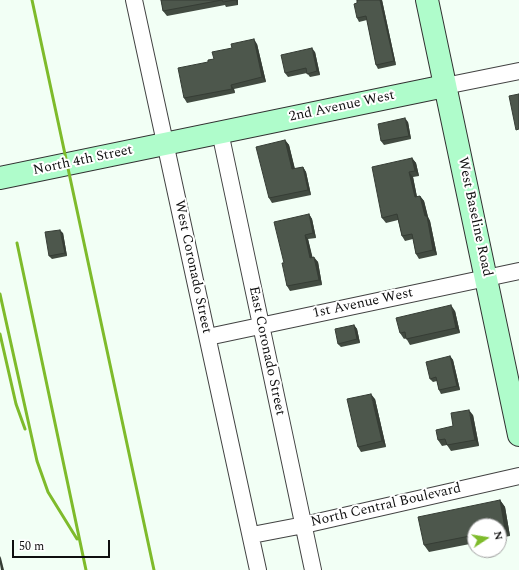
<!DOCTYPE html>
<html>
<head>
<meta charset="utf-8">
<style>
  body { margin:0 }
  #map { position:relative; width:519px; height:570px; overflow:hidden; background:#f2fff5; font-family:Spectral,serif }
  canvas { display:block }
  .north { position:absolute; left:467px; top:518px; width:40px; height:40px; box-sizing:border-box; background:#fff; border:1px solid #9f9f9f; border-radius:50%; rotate:78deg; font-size:11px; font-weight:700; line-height:16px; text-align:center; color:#0f0f0f }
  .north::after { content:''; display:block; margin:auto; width:14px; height:18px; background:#7ebb2b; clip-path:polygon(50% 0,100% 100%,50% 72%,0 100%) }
  .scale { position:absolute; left:12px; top:540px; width:98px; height:18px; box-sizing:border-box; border:2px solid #0f0f0f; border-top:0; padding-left:5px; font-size:12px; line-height:14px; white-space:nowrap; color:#0f0f0f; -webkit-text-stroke:3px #fff; paint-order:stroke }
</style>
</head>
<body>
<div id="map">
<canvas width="519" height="570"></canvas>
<div class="north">N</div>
<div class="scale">50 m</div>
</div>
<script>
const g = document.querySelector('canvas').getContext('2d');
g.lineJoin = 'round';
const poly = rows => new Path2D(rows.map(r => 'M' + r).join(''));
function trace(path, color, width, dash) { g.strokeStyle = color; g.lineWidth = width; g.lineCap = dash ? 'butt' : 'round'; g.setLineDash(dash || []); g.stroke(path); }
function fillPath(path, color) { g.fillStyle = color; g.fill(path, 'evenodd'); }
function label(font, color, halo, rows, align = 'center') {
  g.font = font + ' Spectral,serif'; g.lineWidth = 4; g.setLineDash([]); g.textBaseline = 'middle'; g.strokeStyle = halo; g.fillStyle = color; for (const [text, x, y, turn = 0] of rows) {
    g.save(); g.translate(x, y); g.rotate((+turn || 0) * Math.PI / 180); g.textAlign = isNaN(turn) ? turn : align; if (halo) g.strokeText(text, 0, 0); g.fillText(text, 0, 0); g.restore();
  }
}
const street = poly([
  [134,0,258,570],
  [445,86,519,71],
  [220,132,313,570],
  [208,337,519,271],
  [252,535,304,525,519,476]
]);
const secondary = poly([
  [427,0,519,435],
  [0,178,445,86]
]);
const rail = poly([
  [32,0,154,570],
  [17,243,86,570],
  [0,294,37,461,48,492,77,539],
  [0,334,16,404,25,429]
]);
const wall = poly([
  [161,0,238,0,238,5,226,7,225,5,167,16,163,11],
  [357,0,382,0,396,65,378,69,376,65,367,20,359,22,357,18],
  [257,44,266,82,234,89,235,93,187,103,184,98,208,62],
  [315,52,320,75,310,77,307,73,288,77,285,73],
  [408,122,411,139,384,145,381,141],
  [285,140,289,145,295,169,303,167,306,172,311,195,272,203,269,198],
  [412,158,416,163,419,176,413,177,417,197,420,196,424,201,428,217,430,221,437,255,419,259,416,254,413,239,405,241,402,236,398,220,386,223,382,218],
  [309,214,312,219,316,238,308,239,312,257,318,262,322,285,290,291,287,286,284,263],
  [63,233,67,256,52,259,49,256],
  [455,311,460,333,410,345,406,338,404,339,400,333],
  [354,325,357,329,360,343,341,347,338,344],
  [450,356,453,360,460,390,441,394,439,390,437,381,433,382,430,379],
  [375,399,386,447,361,452,358,447],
  [473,415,479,446,451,451,447,445,442,446,438,440,453,426],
  [500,500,505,507,510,536,499,538,499,526,475,526,475,543,429,552,424,545]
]);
const shadedWall = poly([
  [235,0,238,0,238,5],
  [380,0,382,0,396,65,394,61],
  [254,39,257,44,266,82,262,77],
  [312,48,315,52,320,75,317,71],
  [231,85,234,89,235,93,232,89],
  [405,118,408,122,411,139,409,136],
  [285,140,289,145,296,174,292,169],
  [412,158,416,163,419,176,415,171],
  [303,167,306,172,311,195,308,190],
  [409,172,413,177,418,202,415,197],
  [420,196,424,201,428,217,430,221,437,255,433,250],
  [309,214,312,219,316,238,313,233],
  [60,230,63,233,67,256,65,253],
  [305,235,308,239,314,263,310,258],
  [314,257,318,262,322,285,319,280],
  [451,305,455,311,460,333,456,328],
  [354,325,357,329,360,343,357,339],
  [450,356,453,360,460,390,457,386],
  [371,394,375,399,386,447,382,441],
  [469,410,473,415,479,446,475,440],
  [500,500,505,507,510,536,505,529],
  [0,556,1,558,4,570,1,570,0,564]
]);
const building = poly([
  [161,0,235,0,223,2,222,0,163,11,161,0],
  [357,0,380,0,394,61,376,65,366,16,357,18,354,4,357,3,357,0],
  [254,39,262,77,231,85,232,89,184,98,178,68,208,62,208,60,214,59,212,52,232,48,231,44,254,39],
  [312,48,317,71,307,74,306,68,285,73,281,55,312,48],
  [519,94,519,129,516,130,509,96,519,94],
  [405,118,409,136,381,141,378,124,405,118],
  [285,140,292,169,303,167,308,190,269,198,256,147,285,140],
  [412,158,415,171,409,172,415,197,420,196,425,216,427,216,433,250,416,254,412,234,402,236,397,214,382,218,372,167,412,158],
  [309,214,313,233,305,235,310,258,314,257,319,280,287,286,282,263,284,263,274,222,309,214],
  [60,230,65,253,49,256,45,232,60,230],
  [451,305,456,328,406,339,405,332,400,333,396,318,451,305],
  [354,325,357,339,338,344,335,329,354,325],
  [450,356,457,386,439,390,436,377,430,379,426,362,450,356],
  [371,394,382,441,358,447,347,399,371,394],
  [469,410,475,440,447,445,445,439,438,440,436,430,453,426,451,413,469,410],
  [500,500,505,529,499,530,499,526,475,526,475,535,424,545,418,517,500,500]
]);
const streetNames = [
  ["2nd Avenue West",342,107,-12],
  ["North 4th Street",83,161,-12],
  ["West Baseline Road",474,217,78],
  ["West Coronado Street",192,267,78],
  ["1st Avenue West",363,304,-12],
  ["East Coronado Street",266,351,78],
  ["North Central Boulevard",386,506,-13]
];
trace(street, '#424242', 18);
trace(secondary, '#313131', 24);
trace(street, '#fff', 16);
trace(secondary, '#affccb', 22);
trace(rail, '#7ebb2b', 3);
fillPath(wall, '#424b41');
fillPath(shadedWall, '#363d35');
fillPath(building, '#4d574c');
trace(building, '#363d35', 1);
label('14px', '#0f0f0f', '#fff', streetNames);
</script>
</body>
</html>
